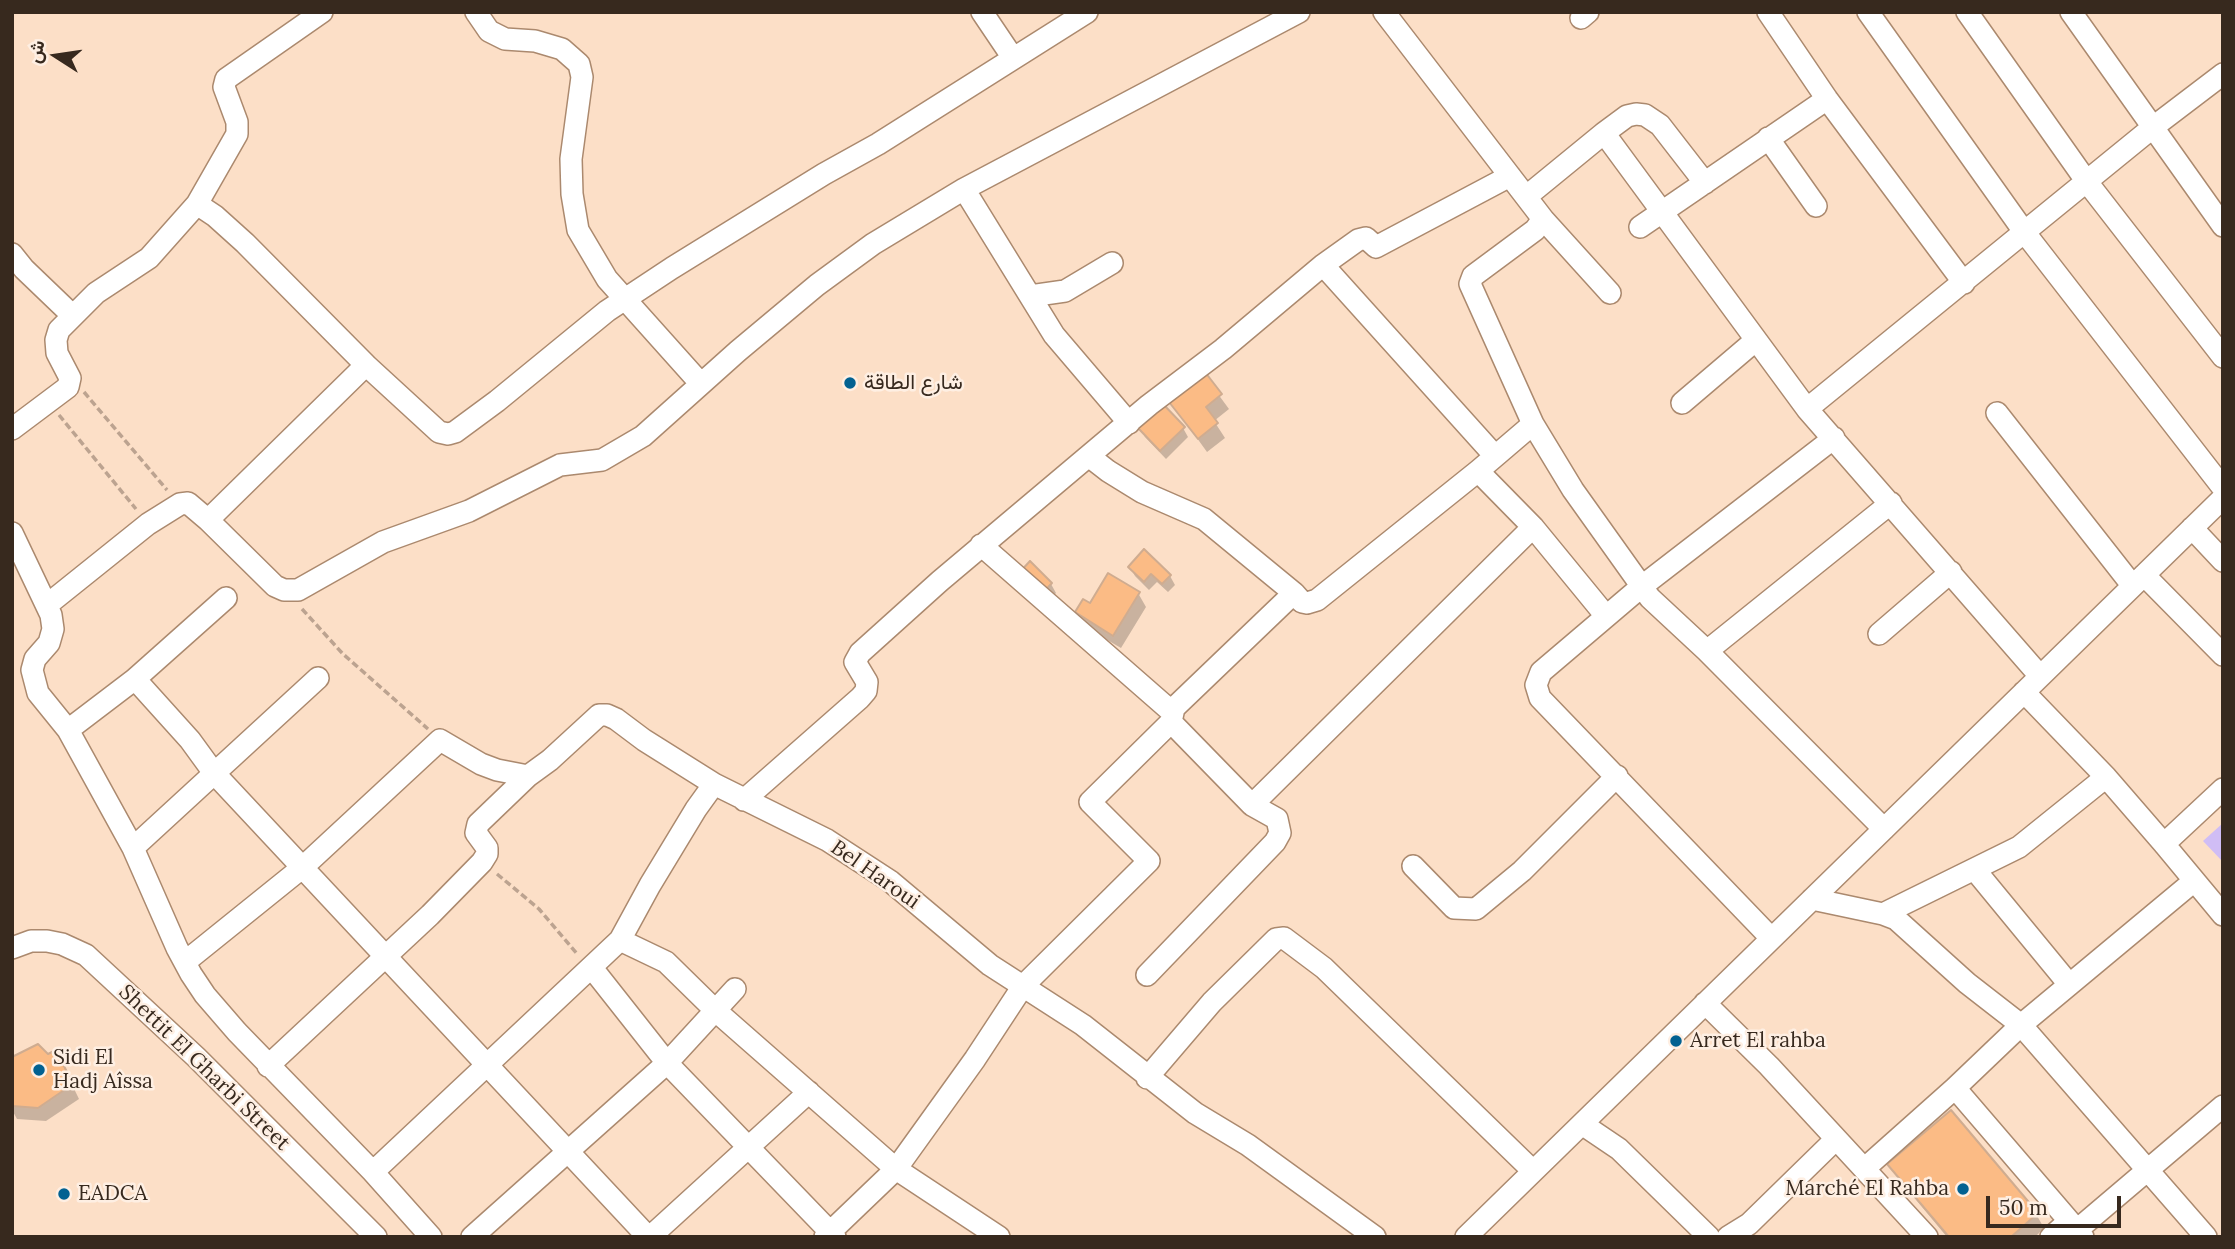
<!DOCTYPE html>
<meta charset="utf-8">
<style>
body{margin:0}
#map{position:relative;width:2235px;height:1249px;overflow:hidden;background:#fcdfc7;font-family:Lora,Vazirmatn,serif}
canvas{display:block}
.frame{position:absolute;inset:0;border:14px solid #37291e;pointer-events:none}
.north{position:absolute;left:21px;top:21px;width:70px;height:70px;-webkit-text-stroke:5px #feefe3;paint-order:stroke;rotate:282deg;font-size:19px;font-weight:700;line-height:28px;text-align:center;color:#37291e}
.north::after{content:'';display:block;margin:auto;width:24px;height:32px;background:#37291e;clip-path:polygon(50% 0,100% 100%,50% 72%,0 100%)}
.scale{position:absolute;left:1986px;top:1196px;width:135px;height:32px;box-sizing:border-box;border:4px solid #37291e;border-top:0;padding-left:9px;font-size:21px;line-height:24px;white-space:nowrap;color:#37291e;-webkit-text-stroke:5px #feefe3;paint-order:stroke}
</style>
<div id="map">
<canvas width="2235" height="1249"></canvas>
<div class="frame"></div>
<div class="north">ش</div>
<div class="scale">50 m</div>
</div>
<script>
const c = document.querySelector('canvas').getContext('2d');
c.lineJoin = 'round';
function paint(path, color) { c.fillStyle = color; c.fill(path, 'evenodd'); }
const poly = rows => new Path2D(rows.map(r => 'M' + r).join(''));
function trace(path, color, width, dash) { c.strokeStyle = color; c.lineWidth = width; c.lineCap = dash ? 'butt' : 'round'; c.setLineDash(dash || []); c.stroke(path); }
function write(font, color, halo, rows, align = 'center') {
  c.font = font + ' Lora,Vazirmatn,serif'; c.lineWidth = 5; c.setLineDash([]); c.textBaseline = 'middle'; c.strokeStyle = halo; c.fillStyle = color; for (const [text, x, y, turn = 0] of rows) {
    c.save(); c.translate(x, y); c.rotate((+turn || 0) * Math.PI / 180); c.textAlign = isNaN(turn) ? turn : align; if (halo) c.strokeText(text, 0, 0); c.fillText(text, 0, 0); c.restore();
  }
}
paint(poly([
 [2223,823,2223,862,2203,841]
]), '#d0bdf5');
paint(poly([
 [1204,375,1229,409,1214,421,1225,438,1207,452,1171,402],
 [1140,428,1183,428,1188,437,1166,459,1145,437],
 [1144,552,1170,576,1175,585,1168,592,1157,582,1149,590,1135,576,1130,567],
 [1030,564,1051,584,1056,593,1047,603],
 [1138,593,1146,607,1121,648,1085,627,1077,612,1090,606],
 [12,1059,63,1066,79,1099,46,1121,17,1119,12,1110],
 [1890,1165,2036,1214,2044,1228,2035,1237,1947,1237,1898,1178]
]), '#0003');
const building = poly([
 [1205,372,1222,394,1206,407,1218,423,1198,439,1169,402,1205,372],
 [1163,404,1185,427,1160,451,1138,428,1163,404],
 [1144,549,1171,575,1162,584,1151,574,1144,582,1128,567,1144,549],
 [1030,561,1052,583,1041,595,1019,573,1030,561],
 [1108,573,1140,592,1113,636,1075,612,1083,599,1090,603,1108,573],
 [38,1044,48,1054,56,1050,73,1084,38,1108,12,1106,12,1057,38,1044],
 [1951,1110,2038,1213,2011,1237,1949,1237,1887,1164,1951,1110]
]);
paint(building, '#fbbb85');
trace(building, '#cfac90', 2);
const minor = poly([
 [476,12,489,31,505,39,535,41,562,49,579,64,582,77,571,159,572,194,578,230,607,279,701,384],
 [982,12,1013,58],
 [1384,12,1543,219,1535,230,1473,276,1470,284,1533,424,1573,490,1650,598,1707,651,1884,829],
 [1768,12,1827,99,1964,283],
 [1868,12,2025,233,2223,488],
 [1967,12,2087,182,2223,357],
 [2071,12,2223,226],
 [1581,18,1588,12],
 [1604,133,1807,409,2040,676],
 [1768,138,1816,206],
 [964,189,1054,335,1129,423],
 [1527,196,1604,133,1627,116,1636,114,1645,115,1660,125,1705,183],
 [197,204,215,216,245,243,366,365,439,432,448,434,455,432,497,401,607,311,672,268,824,174,878,144,1087,12],
 [1543,219,1610,293],
 [1640,227,1827,99],
 [12,254,24,269,73,316],
 [1323,265,1495,456],
 [1030,296,1065,291,1112,263],
 [1682,403,1756,340],
 [1807,409,2152,128,2223,74],
 [1997,413,2132,585],
 [12,429,68,387,70,378,57,353,56,340,59,330,96,293,149,258,197,204,237,134,237,122,224,87,226,79,322,12],
 [1090,457,1108,471,1142,492,1204,519,1294,593],
 [208,520,366,365],
 [1533,527,1606,616],
 [2192,528,2223,561],
 [12,533,51,615,53,629,49,643,35,659,32,670,38,693,68,730,133,848,177,948,191,974,205,995,237,1032,373,1172,431,1237],
 [981,545,1172,712],
 [2144,575,2223,655],
 [47,605,148,524,180,504,188,503,208,520,275,586,284,590,298,590,383,542,469,511,560,465,602,460,643,436,738,351,817,285,873,244,964,189,1299,12],
 [1879,634,1951,572],
 [1707,651,1891,503],
 [135,679,190,740,214,773,648,1237],
 [2024,692,2106,777,2164,844,2223,915],
 [1171,722,1174,708,1294,593,1302,602,1307,603,1317,600,1478,471,1533,424],
 [68,730,135,679,226,598],
 [714,784,827,840,890,881,990,965,1083,1025,1195,1113,1248,1145,1375,1237],
 [744,800,860,698,866,691,867,682,855,662,860,653,940,581,1149,405,1223,349,1323,265,1358,240,1366,238,1376,247,1510,176],
 [2164,844,2223,789],
 [133,848,318,678],
 [1413,866,1454,908,1476,909,1522,871,1617,776],
 [1975,870,2068,983],
 [1812,899,1883,914,1896,919,1967,983,2021,1025,2206,1237],
 [1883,914,2019,847,2106,777],
 [1771,938,1540,698,1536,685,1541,672,1641,587,1834,438],
 [12,948,31,941,47,941,62,944,86,955,196,1057,376,1237],
 [185,962,303,867,440,740,481,764,497,770,528,776,550,760,599,715,607,715,616,719,644,740,714,784,696,809,650,885,620,940],
 [592,968,667,1063,835,1237],
 [1147,975,1275,842,1280,833,1277,819,1252,805],
 [1705,1003,1769,1066,1927,1237],
 [268,1066,430,915,482,862,487,854,487,848,476,833,478,824,528,776],
 [1147,1078,1212,1002,1276,939,1284,938,1324,968,1533,1171],
 [1955,1088,2083,1237],
 [1582,1124,1619,1149,1709,1237],
 [1864,1169,1955,1088,2021,1025,2194,881],
 [373,1172,620,940,666,962,716,1011,896,1169,999,1237],
 [2077,1230,2223,1106],
 [472,1237,667,1063,735,989],
 [650,1237,809,1092],
 [825,1237,896,1169,975,1059,1023,986,1149,861,1090,802,1171,722,1252,805,1533,527,1478,471],
 [1466,1237,2223,498],
 [1728,1237,1749,1224,1836,1139],
 [2051,1237,2069,1221]
]);
trace(minor, '#ab896e', 24);
trace(poly([
 [84,392,167,490],
 [59,415,136,509],
 [302,609,343,654,428,729],
 [497,874,539,909,578,955]
]), '#bca390', 3.5, [7, 3.5]);
trace(minor, '#fff', 21);
for (const [x, y, r, color] of [
 [850,383,7,"#026191"],
 [1676,1041,7,"#026191"],
 [39,1070,7,"#026191"],
 [1963,1189,7,"#026191"],
 [64,1194,7,"#026191"]
]) { const dot = new Path2D(); dot.arc(x, y, r, 0, 2 * Math.PI); c.fillStyle = color; c.fill(dot); trace(dot, '#feefe3', 2.5); }
write('21px', '#37291e', '#feefe3', [
 ["شارع الطاقة",864,383],
 ["Arret El rahba",1690,1041],
 ["Sidi El",53,1058],
 ["Hadj Aîssa",53,1082],
 ["Marché El Rahba",1949,1189,"right"],
 ["EADCA",78,1194]
], 'left');
write('21px', '#37291e', '#feefe3', [
 ["Bel Haroui",875,875,35],
 ["Shettit El Gharbi Street",204,1068,44]
]);
</script>
